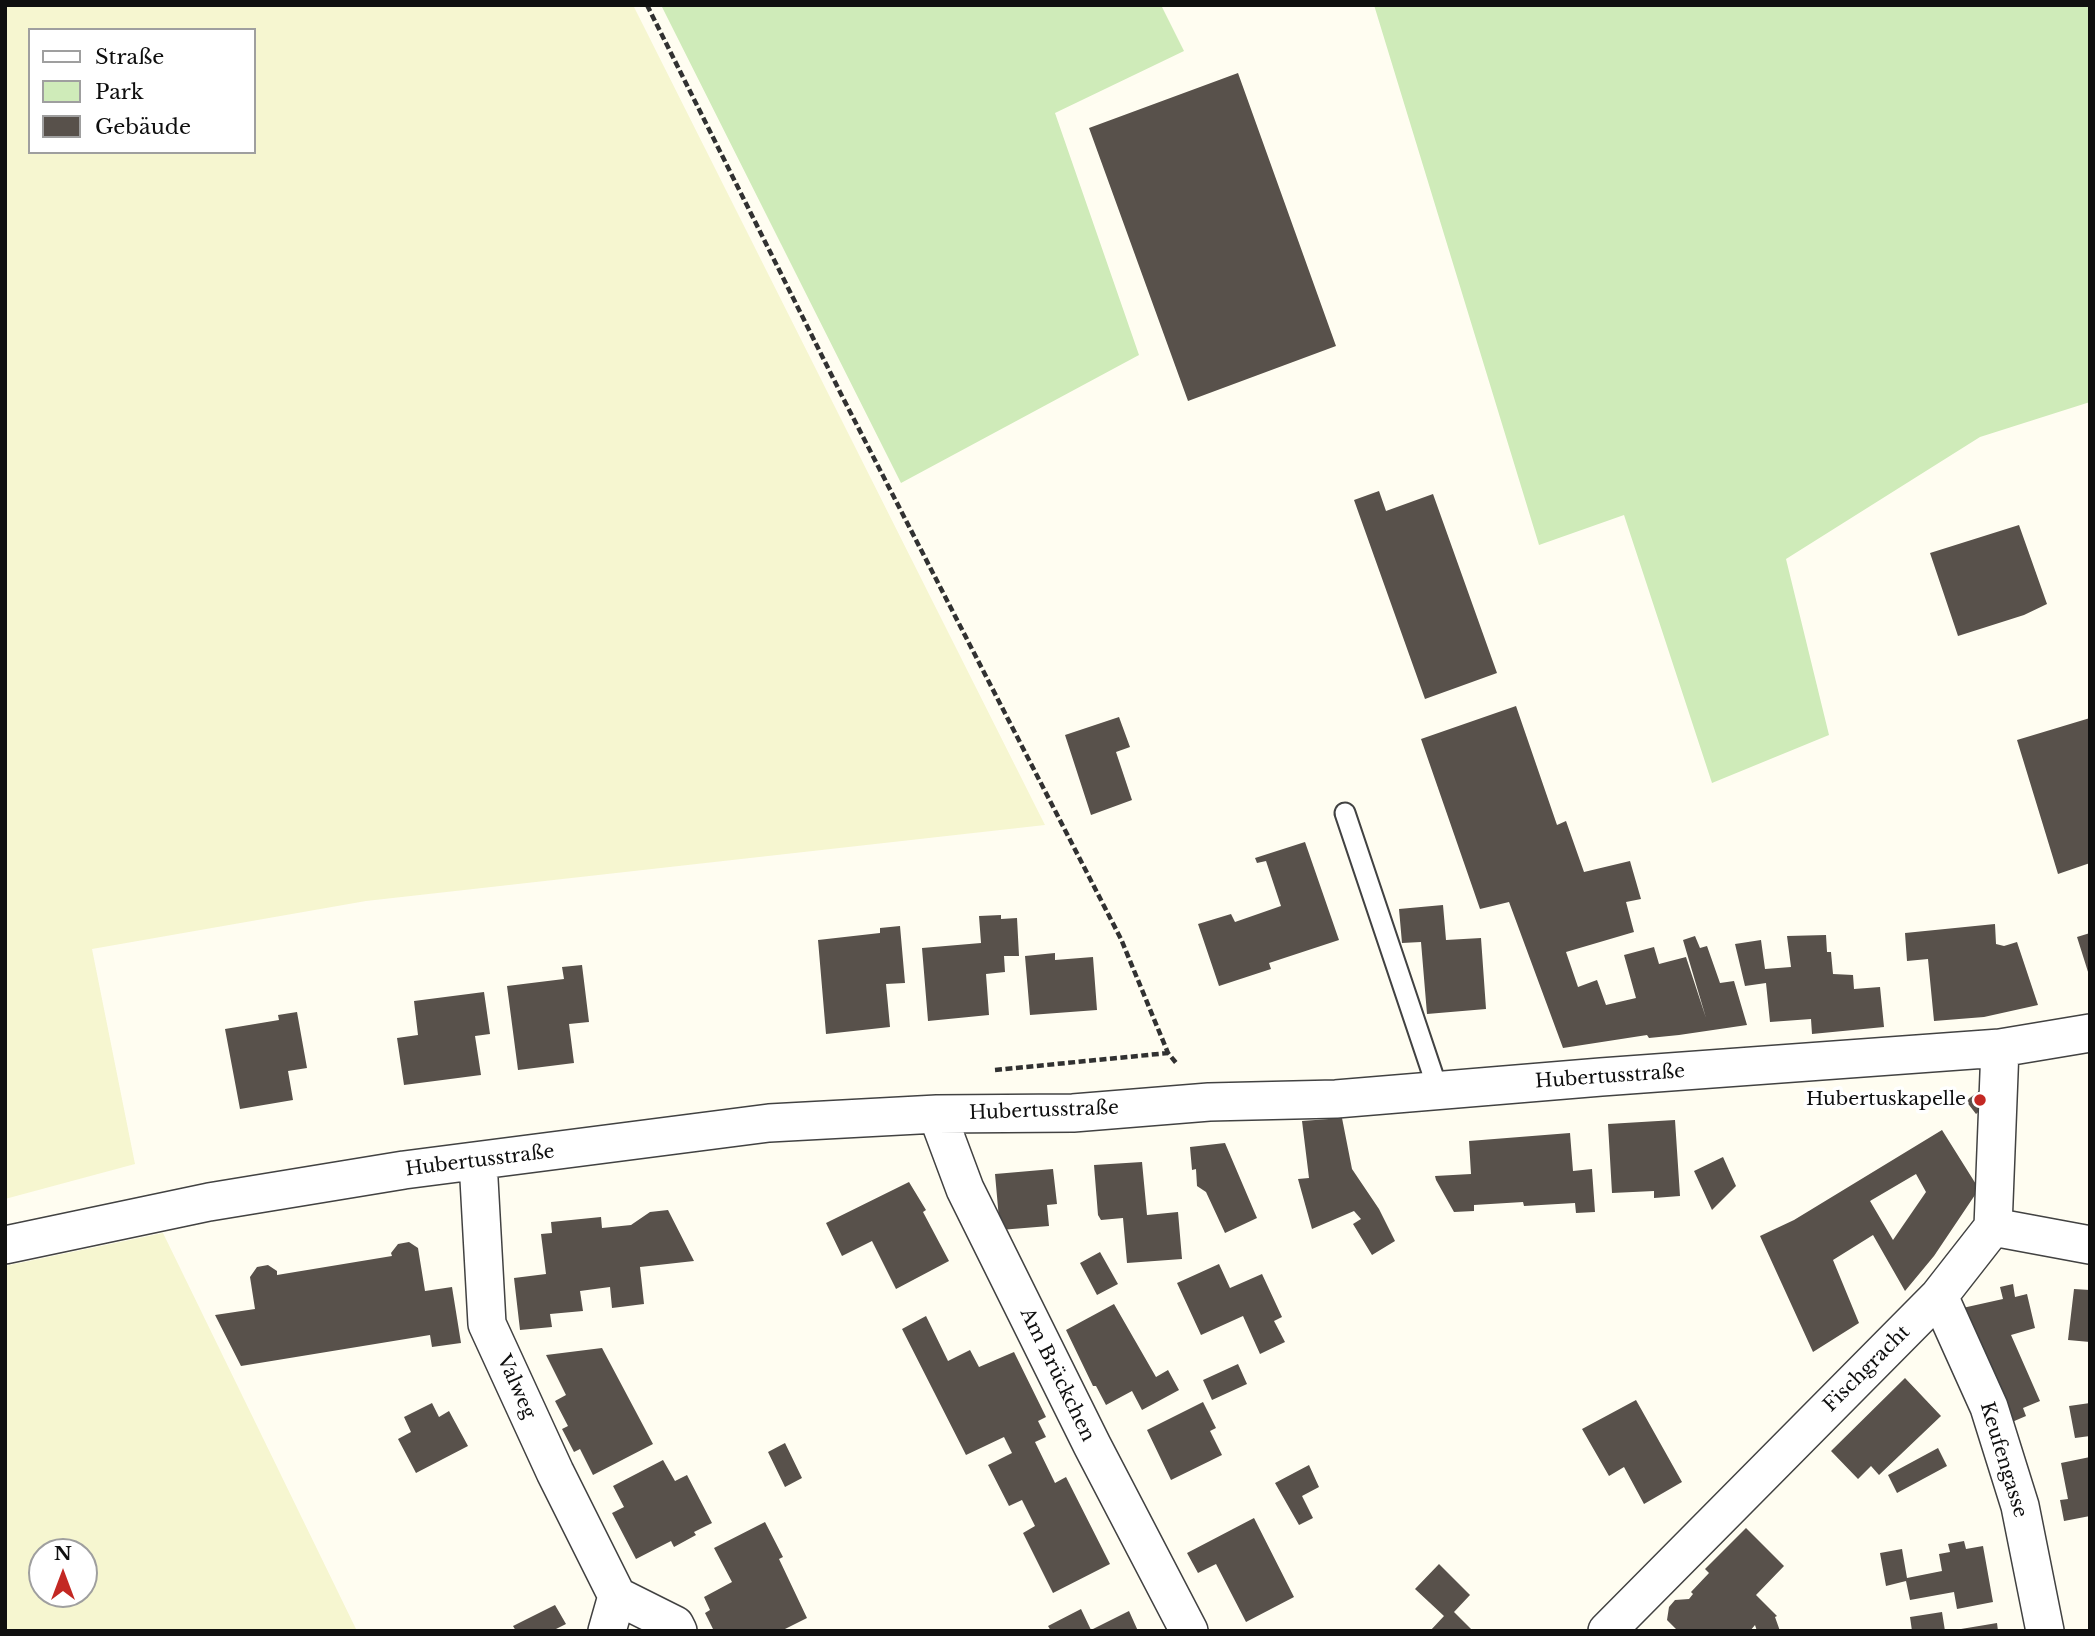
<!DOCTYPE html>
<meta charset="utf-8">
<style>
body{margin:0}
#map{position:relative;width:2095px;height:1636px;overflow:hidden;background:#fffdf1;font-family:"Libre Baskerville",serif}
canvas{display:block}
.frame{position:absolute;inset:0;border:7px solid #0f0f0f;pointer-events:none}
.legend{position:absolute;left:28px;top:28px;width:228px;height:126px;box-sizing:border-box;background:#fff;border:2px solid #9f9f9f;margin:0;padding:9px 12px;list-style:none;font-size:21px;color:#0f0f0f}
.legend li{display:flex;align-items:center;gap:14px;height:35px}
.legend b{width:35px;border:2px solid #9f9f9f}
.north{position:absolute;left:28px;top:1538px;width:70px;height:70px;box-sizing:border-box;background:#fff;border:2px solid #9f9f9f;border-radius:50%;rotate:0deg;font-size:19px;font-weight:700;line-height:28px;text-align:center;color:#0f0f0f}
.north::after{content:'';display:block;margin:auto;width:24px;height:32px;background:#c32823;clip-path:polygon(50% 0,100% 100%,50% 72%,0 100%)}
</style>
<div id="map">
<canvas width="2095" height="1636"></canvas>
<div class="frame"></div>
<ul class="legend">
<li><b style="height:9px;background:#fff"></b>Straße</li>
<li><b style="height:19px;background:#cfebb9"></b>Park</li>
<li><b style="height:19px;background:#58514b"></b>Gebäude</li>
</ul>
<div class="north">N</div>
</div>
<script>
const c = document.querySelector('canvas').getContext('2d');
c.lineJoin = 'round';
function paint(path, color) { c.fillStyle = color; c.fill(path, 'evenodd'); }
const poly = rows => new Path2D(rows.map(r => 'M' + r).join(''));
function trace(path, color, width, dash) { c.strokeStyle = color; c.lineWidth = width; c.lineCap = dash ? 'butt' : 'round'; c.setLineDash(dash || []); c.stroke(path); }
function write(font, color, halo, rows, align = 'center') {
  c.font = font + ' "Libre Baskerville",serif'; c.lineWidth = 7; c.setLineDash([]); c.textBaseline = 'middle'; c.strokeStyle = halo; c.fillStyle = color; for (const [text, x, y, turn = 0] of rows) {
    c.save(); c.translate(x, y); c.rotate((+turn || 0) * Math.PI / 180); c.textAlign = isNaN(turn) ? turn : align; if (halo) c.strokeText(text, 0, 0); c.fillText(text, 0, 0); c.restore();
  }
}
paint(poly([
 [5,5,633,5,1045,825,366,901,92,949,135,1164,5,1199],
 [30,30,254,30,254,152,30,152],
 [163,1233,357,1631,5,1631,5,1266],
 [42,1552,84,1552,84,1594,42,1594]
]), '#f6f6d0');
paint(poly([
 [661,5,1161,5,1184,51,1055,113,1139,355,901,483],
 [1374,5,2090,5,2090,379,2088,380,2090,402,1980,437,1786,559,1829,735,1712,783,1624,515,1539,545]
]), '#cfebb9');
paint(poly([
 [1238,73,1336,346,1188,401,1089,128],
 [1379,491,1386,511,1433,494,1497,673,1425,699,1354,500],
 [2019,525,2047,604,2024,615,1958,636,1930,553],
 [1516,706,1557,825,1566,821,1584,872,1630,861,1641,899,1626,902,1634,932,1566,952,1578,987,1597,980,1606,1005,1636,998,1624,955,1654,947,1659,964,1686,957,1706,1018,1683,940,1695,936,1700,948,1707,946,1720,983,1734,981,1747,1025,1679,1035,1649,1038,1647,1035,1563,1048,1509,902,1480,909,1421,739],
 [1119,717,1130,747,1116,752,1132,800,1091,815,1065,735],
 [2090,718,2090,863,2058,874,2017,740],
 [1305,842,1339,940,1269,963,1271,969,1219,986,1198,924,1231,914,1235,922,1281,906,1266,861,1257,863,1255,858],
 [1443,905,1446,940,1481,938,1486,1009,1427,1014,1421,942,1402,943,1399,909],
 [1001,915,1001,919,1017,918,1019,956,1004,956,1005,972,986,974,989,1015,928,1021,922,948,981,943,979,916],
 [1995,924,1996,944,2004,946,2017,942,2038,1005,1984,1017,1934,1021,1928,959,1907,961,1905,933],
 [900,926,905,983,886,984,890,1027,826,1034,818,940,880,933,880,928],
 [2090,933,2090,975,2089,975,2077,937],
 [1826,935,1827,952,1831,952,1833,974,1853,975,1854,989,1880,987,1884,1027,1812,1034,1811,1019,1770,1022,1766,983,1745,986,1735,944,1761,940,1765,969,1791,967,1787,936],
 [1055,953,1055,960,1093,957,1097,1010,1030,1015,1025,956],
 [582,965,589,1022,569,1024,574,1063,518,1070,507,986,564,979,562,967],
 [484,992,490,1034,475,1036,481,1075,404,1085,397,1038,418,1035,414,1001],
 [297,1012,307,1068,288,1071,293,1100,240,1109,225,1029,279,1020,278,1015],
 [1984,1087,1993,1099,1976,1114,1966,1101],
 [1342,1118,1352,1169,1379,1209,1395,1241,1372,1255,1353,1224,1361,1219,1354,1211,1312,1229,1298,1179,1309,1178,1302,1121],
 [1675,1120,1680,1196,1654,1198,1654,1191,1612,1193,1608,1124],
 [1942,1130,1979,1189,1934,1256,1905,1291,1873,1235,1833,1260,1859,1323,1813,1352,1760,1236,1794,1220],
 [1916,1174,1926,1192,1893,1240,1870,1201],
 [1570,1133,1573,1171,1592,1169,1595,1212,1576,1213,1575,1203,1524,1206,1523,1202,1474,1205,1474,1211,1454,1212,1436,1180,1435,1176,1471,1174,1469,1141],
 [1225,1143,1257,1218,1225,1233,1206,1192,1197,1186,1196,1169,1192,1170,1190,1147],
 [1723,1157,1736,1186,1712,1210,1694,1171],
 [1142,1162,1147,1215,1178,1212,1182,1259,1127,1263,1123,1218,1101,1220,1098,1215,1094,1165],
 [1053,1169,1057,1204,1047,1205,1049,1226,1000,1230,995,1174],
 [909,1182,926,1210,923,1212,949,1261,896,1289,872,1241,842,1256,826,1223],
 [668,1210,694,1261,640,1267,644,1304,612,1308,610,1287,580,1291,583,1311,550,1314,552,1327,520,1330,514,1278,546,1274,541,1234,552,1233,551,1222,601,1217,602,1228,631,1225,650,1212],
 [409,1242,418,1248,425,1291,452,1287,461,1343,432,1347,430,1335,241,1366,215,1315,255,1309,250,1277,257,1267,268,1265,277,1271,277,1275,392,1256,391,1253,398,1244],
 [1100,1252,1118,1284,1097,1295,1080,1263],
 [1219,1264,1230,1288,1262,1274,1282,1317,1274,1321,1285,1342,1260,1354,1243,1316,1201,1335,1177,1283],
 [2013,1284,2015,1297,2027,1294,2035,1328,2011,1335,2040,1401,2023,1408,2026,1416,2012,1422,1958,1309,2003,1299,2000,1287],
 [2074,1289,2090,1290,2090,1342,2068,1340],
 [1114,1304,1156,1377,1168,1370,1179,1390,1142,1410,1132,1391,1106,1405,1096,1386,1093,1386,1066,1330],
 [926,1316,948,1361,970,1350,979,1367,1014,1352,1046,1417,1038,1421,1046,1437,1035,1442,1055,1483,1066,1477,1110,1564,1053,1593,1023,1533,1035,1526,1022,1500,1009,1506,988,1465,1012,1453,1004,1437,966,1455,902,1329],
 [602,1348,653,1444,593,1475,580,1449,574,1452,562,1429,568,1426,555,1401,566,1395,546,1355],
 [1238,1364,1247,1384,1212,1400,1203,1380],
 [1905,1378,1941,1416,1879,1475,1871,1466,1858,1479,1831,1451],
 [1636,1400,1682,1482,1644,1504,1624,1467,1609,1476,1582,1429],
 [1203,1402,1216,1428,1210,1431,1222,1455,1171,1480,1147,1430],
 [432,1403,439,1417,449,1411,468,1446,416,1473,398,1439,411,1432,404,1417],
 [2090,1403,2090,1436,2075,1438,2069,1406],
 [785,1443,802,1478,785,1487,768,1452],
 [1938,1448,1947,1466,1897,1493,1888,1475],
 [2090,1457,2090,1516,2064,1521,2060,1500,2068,1499,2061,1463],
 [663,1460,675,1481,687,1475,712,1523,694,1532,696,1535,674,1547,671,1541,636,1559,612,1513,624,1507,613,1486],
 [1309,1465,1319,1487,1302,1496,1313,1518,1299,1525,1275,1483],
 [1254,1518,1294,1597,1246,1622,1216,1564,1198,1573,1187,1553],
 [765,1522,783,1557,779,1559,807,1618,781,1631,714,1631,705,1613,710,1610,704,1597,732,1582,714,1548],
 [1746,1528,1784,1566,1756,1595,1777,1616,1775,1617,1780,1631,1757,1631,1755,1625,1750,1631,1678,1631,1667,1620,1669,1607,1675,1600,1689,1599,1693,1594,1691,1592,1709,1573,1705,1569],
 [1964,1541,1966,1549,1983,1546,1993,1602,1957,1609,1954,1592,1910,1600,1906,1581,1886,1586,1880,1553,1902,1549,1907,1578,1942,1571,1939,1554,1950,1552,1948,1544],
 [1439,1564,1470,1595,1454,1612,1473,1631,1430,1631,1444,1616,1415,1589],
 [555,1605,566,1624,552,1631,516,1631,513,1626],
 [1081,1609,1091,1630,1129,1611,1138,1631,1051,1631,1048,1626],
 [1942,1612,1945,1631,1912,1631,1910,1617],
 [1997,1623,1998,1631,1961,1631,1961,1629]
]), '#58514b');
const service = poly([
 [1345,813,1438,1090]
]);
const minor = poly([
 [937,1114,965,1189,1092,1445,1189,1631],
 [478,1161,487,1324,555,1472,617,1596,675,1625,678,1631],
 [1993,1227,2090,1245],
 [5,1245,209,1202,404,1170,769,1123,937,1114,1073,1113,1209,1102,1336,1099,1601,1077,2000,1048,2090,1033],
 [1939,1296,1989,1407,2020,1506,2045,1631],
 [607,1631,617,1596],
 [1607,1631,1939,1296,1993,1227,2000,1048]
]);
trace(service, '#424242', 23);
trace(minor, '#424242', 40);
trace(poly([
 [647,5,842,396,1121,939,1168,1053,1177,1064],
 [995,1070,1168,1053]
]), '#313131', 4.5, [7, 3.5]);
trace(service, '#fff', 19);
trace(minor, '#fff', 37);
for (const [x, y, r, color] of [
 [1980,1100,7,"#c32823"]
]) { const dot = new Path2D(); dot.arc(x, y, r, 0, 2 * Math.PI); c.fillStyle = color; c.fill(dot); trace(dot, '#fff', 2.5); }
write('19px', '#0f0f0f', '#fff', [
 ["Hubertusstraße",1610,1077,-4],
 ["Hubertusstraße",1044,1111,-2],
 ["Hubertusstraße",480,1161,-7],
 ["Fischgracht",1867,1369,-45],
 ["Am Brückchen",1057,1375,64],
 ["Valweg",516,1387,66],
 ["Keufengasse",2003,1460,73]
]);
write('19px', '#0f0f0f', '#fff', [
 ["Hubertuskapelle",1966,1100]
], 'right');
</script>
